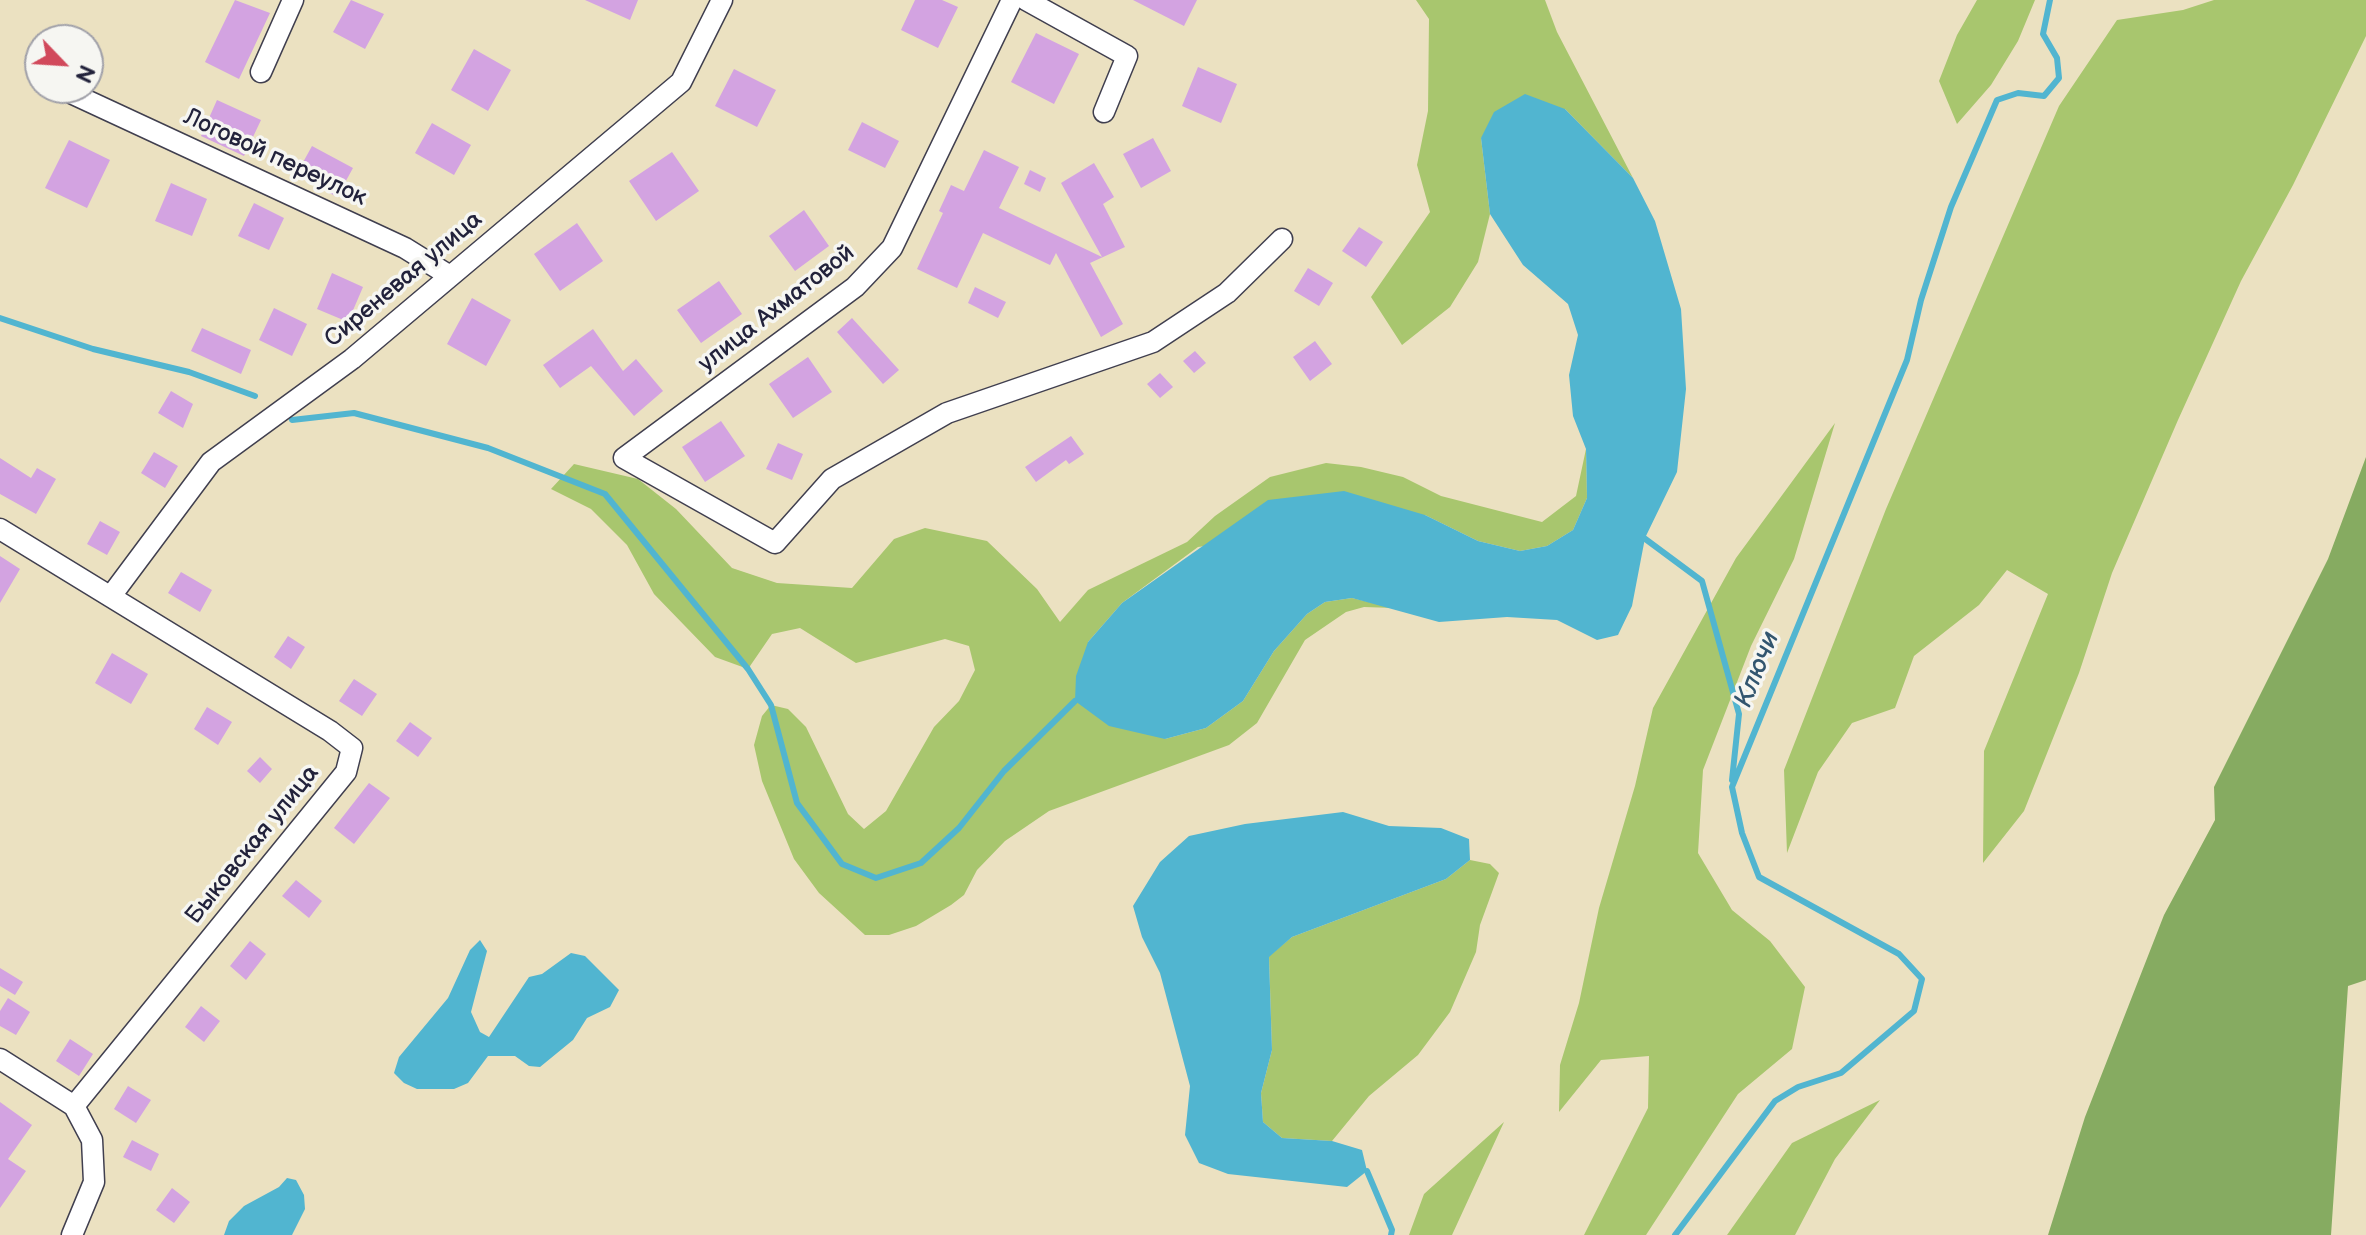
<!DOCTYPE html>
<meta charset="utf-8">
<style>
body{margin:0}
#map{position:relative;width:2366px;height:1235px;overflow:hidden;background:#ebe1c1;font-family:"Balsamiq Sans",sans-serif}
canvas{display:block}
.north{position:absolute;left:24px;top:24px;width:80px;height:80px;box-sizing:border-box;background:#f6f6f2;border:2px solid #a1a1a9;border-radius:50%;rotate:115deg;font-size:22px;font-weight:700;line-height:32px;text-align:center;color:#22223b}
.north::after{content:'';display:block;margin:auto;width:28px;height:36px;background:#d1495b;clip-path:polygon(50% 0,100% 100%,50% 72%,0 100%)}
</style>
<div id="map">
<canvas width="2366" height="1235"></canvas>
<div class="north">N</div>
</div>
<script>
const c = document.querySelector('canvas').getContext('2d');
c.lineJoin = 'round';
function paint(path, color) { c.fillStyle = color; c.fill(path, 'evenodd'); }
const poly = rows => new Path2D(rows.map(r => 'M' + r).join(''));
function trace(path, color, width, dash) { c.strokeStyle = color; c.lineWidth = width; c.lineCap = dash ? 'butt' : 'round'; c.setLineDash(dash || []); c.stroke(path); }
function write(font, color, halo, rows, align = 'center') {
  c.font = font + ' "Balsamiq Sans",sans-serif'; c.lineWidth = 7; c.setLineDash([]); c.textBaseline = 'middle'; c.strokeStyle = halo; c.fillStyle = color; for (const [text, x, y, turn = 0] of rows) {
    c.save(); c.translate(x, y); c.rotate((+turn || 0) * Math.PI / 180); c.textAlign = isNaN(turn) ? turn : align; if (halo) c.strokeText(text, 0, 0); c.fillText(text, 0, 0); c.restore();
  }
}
paint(poly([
 [1416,0,1545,0,1557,32,1633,178,1565,109,1481,138,1490,214,1478,262,1450,307,1402,345,1371,297,1430,212,1417,165,1428,111,1429,19],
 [1977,0,2035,0,2018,41,1991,85,1957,124,1939,81,1957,35],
 [2214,0,2366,0,2366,36,2293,185,2241,281,2178,420,2112,573,2079,673,2024,811,1983,863,1984,751,2048,594,2007,570,1979,605,1914,656,1895,708,1852,723,1818,772,1787,853,1784,770,1886,509,2059,106,2117,20,2183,10],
 [1835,423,1794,559,1751,646,1703,770,1698,853,1732,910,1770,941,1805,987,1792,1049,1738,1094,1646,1235,1584,1235,1648,1108,1649,1056,1601,1060,1559,1112,1560,1065,1579,1003,1599,908,1635,786,1653,708,1736,558],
 [1586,449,1587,498,1573,530,1547,546,1520,551,1478,541,1425,515,1198,547,1122,603,1088,642,1165,739,1206,728,1243,701,1274,651,1307,614,1325,602,1352,598,1394,608,1364,607,1346,612,1305,640,1257,723,1229,745,1049,811,1005,841,977,870,964,895,951,905,916,926,889,935,865,935,819,893,794,859,762,781,754,745,762,716,771,705,788,709,806,727,848,814,864,829,886,811,934,727,959,701,975,670,969,646,945,639,856,663,800,628,772,634,748,669,715,657,654,594,627,545,591,509,551,489,574,464,638,479,676,509,732,568,777,583,852,588,894,539,925,528,987,541,1037,589,1060,622,1088,590,1187,542,1215,516,1270,477,1326,463,1361,467,1403,477,1441,496,1542,522,1576,496],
 [1470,860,1490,864,1499,873,1480,925,1476,952,1450,1012,1418,1055,1369,1096,1332,1141,1282,1138,1263,1122,1261,1093,1272,1050,1269,956,1292,937,1446,879],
 [1880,1100,1835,1159,1795,1235,1727,1235,1792,1143],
 [1504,1122,1452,1235,1409,1235,1424,1194]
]), '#a8c66e');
paint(poly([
 [2366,457,2366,980,2348,986,2331,1235,2048,1235,2085,1117,2164,915,2215,820,2214,787,2328,559]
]), '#86ab61');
paint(poly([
 [1525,94,1565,109,1633,178,1655,221,1681,309,1686,389,1677,472,1645,538,1632,606,1618,635,1597,640,1557,620,1507,617,1439,622,1352,598,1325,602,1307,614,1274,651,1243,701,1206,728,1165,739,1109,726,1075,701,1076,676,1088,642,1122,603,1268,500,1344,491,1425,515,1478,541,1520,551,1547,546,1573,530,1587,498,1586,449,1573,416,1569,375,1578,335,1568,304,1523,265,1490,214,1481,138,1494,112],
 [1343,812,1389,826,1441,828,1469,839,1470,860,1446,879,1292,937,1269,957,1272,1050,1261,1093,1263,1122,1282,1138,1332,1141,1362,1150,1367,1171,1347,1187,1228,1174,1199,1163,1185,1135,1190,1086,1160,973,1142,937,1133,906,1160,862,1189,836,1245,824],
 [480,940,487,951,471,1012,480,1032,489,1037,529,977,542,974,571,953,585,956,619,990,610,1007,587,1018,573,1040,540,1067,529,1066,515,1056,488,1056,468,1083,454,1089,417,1089,404,1083,394,1073,399,1057,448,998,470,950],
 [287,1178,296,1180,304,1195,305,1209,292,1235,224,1235,229,1221,244,1206,279,1187]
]), '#51b5d0');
trace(poly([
 [0,318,93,349,189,372,255,396],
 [292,420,354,413,488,448,605,494,748,669,771,705,797,803,842,864,876,878,921,863,959,828,1004,771,1075,701],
 [1644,538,1702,581,1739,714,1732,780],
 [1367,1171,1392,1230,1391,1235],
 [1675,1235,1775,1101,1798,1087,1841,1073,1914,1011,1922,979,1899,954,1759,877,1742,833,1732,787,1907,360,1921,300,1951,207,1997,100,2018,93,2044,96,2059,78,2057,58,2043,34,2050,0]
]), '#51b5d0', 6);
paint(poly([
 [235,0,270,13,239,79,205,62],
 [351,0,384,14,365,49,333,32],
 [585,0,638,0,630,20],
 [915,0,942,0,958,7,938,48,901,30],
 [1133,0,1197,0,1184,26],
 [1036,33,1079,54,1054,104,1011,82],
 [474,49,511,70,488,111,451,90],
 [1198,67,1237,84,1221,123,1182,106],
 [734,69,776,90,757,127,715,106],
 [217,100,261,120,244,156,201,136],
 [862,122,899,141,885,168,848,150],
 [432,123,471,145,454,175,415,153],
 [1153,138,1171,171,1141,188,1123,154],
 [69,140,110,160,87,208,45,188],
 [312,146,353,168,337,197,296,175],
 [984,150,1019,167,999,208,1102,257,1061,183,1094,163,1114,197,1103,204,1125,247,1090,263,1123,324,1101,337,1056,253,1050,265,983,233,957,288,917,269,943,213,939,211,951,185,964,191],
 [672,152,699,191,656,221,629,181],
 [1030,170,1046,178,1040,192,1024,184],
 [171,183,207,199,192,236,155,221],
 [254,203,284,218,269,250,238,236],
 [804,210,829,246,795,271,769,236],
 [577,223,603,261,560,291,534,254],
 [1359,227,1383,242,1366,267,1342,251],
 [1308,268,1333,283,1319,306,1294,291],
 [332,273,363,287,348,322,317,309],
 [719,281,742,314,701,343,677,310],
 [975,287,1006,302,998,318,968,303],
 [472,298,511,320,486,366,447,344],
 [274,308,307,324,292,356,259,340],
 [852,318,899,370,883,384,837,332],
 [202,328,251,350,241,374,191,351],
 [593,329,623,371,636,359,663,391,634,416,591,366,560,388,543,365],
 [1315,341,1332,364,1310,381,1293,357],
 [1195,351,1206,363,1194,373,1183,361],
 [808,357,832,392,793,418,769,384],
 [1160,373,1173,387,1160,398,1147,384],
 [171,391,193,404,183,428,158,413],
 [721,421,745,456,705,482,682,447],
 [1071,436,1084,454,1069,464,1066,460,1036,482,1025,467],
 [778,443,803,454,792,480,766,469],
 [154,452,178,466,165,488,141,473],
 [0,458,31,478,37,468,56,479,36,514,0,494],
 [100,521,120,532,107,555,87,544],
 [0,556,20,569,0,603],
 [181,572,212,590,200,612,168,593],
 [288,636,305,647,291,669,274,657],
 [112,653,148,674,131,704,95,683],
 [354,679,377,694,362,716,339,701],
 [207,707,232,722,218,745,194,729],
 [410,722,432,738,418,757,396,741],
 [260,757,272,769,260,783,247,771],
 [369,783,390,798,354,844,334,828],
 [296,880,322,901,309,918,282,896],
 [250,941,266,954,246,980,230,966],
 [0,968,23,982,15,995,0,986],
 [8,998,30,1012,16,1035,0,1026,0,1011],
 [201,1006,220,1021,204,1042,185,1027],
 [70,1039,93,1054,79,1076,56,1061],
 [128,1086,151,1100,136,1123,114,1109],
 [0,1102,32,1125,8,1159,26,1171,0,1208],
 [132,1140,159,1154,151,1171,123,1157],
 [172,1188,190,1202,174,1223,156,1210]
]), '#d3a3e1');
const minor = poly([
 [1012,0,892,248,855,287,624,458,775,543,832,479,947,413,1153,342,1227,293,1282,239],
 [1026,0,1127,56,1104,112],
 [261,72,293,0],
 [73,94,405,248,450,276],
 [0,529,330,731,352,748,346,772,74,1106],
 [111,596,211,462,352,359,681,82,722,0],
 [0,1059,74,1106,92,1140,94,1182,72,1235]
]);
trace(minor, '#403f4f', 23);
trace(minor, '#fff', 20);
write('24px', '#22223b', '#f6f6f2', [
 ["Логовой переулок",275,158,25],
 ["Сиреневая улица",404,280,-40],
 ["улица Ахматовой",777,309,-38],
 ["Быковская улица",253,845,-51]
]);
write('italic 26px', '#32556f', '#f6f6f2', [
 ["Ключи",1758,670,-68]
]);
</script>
